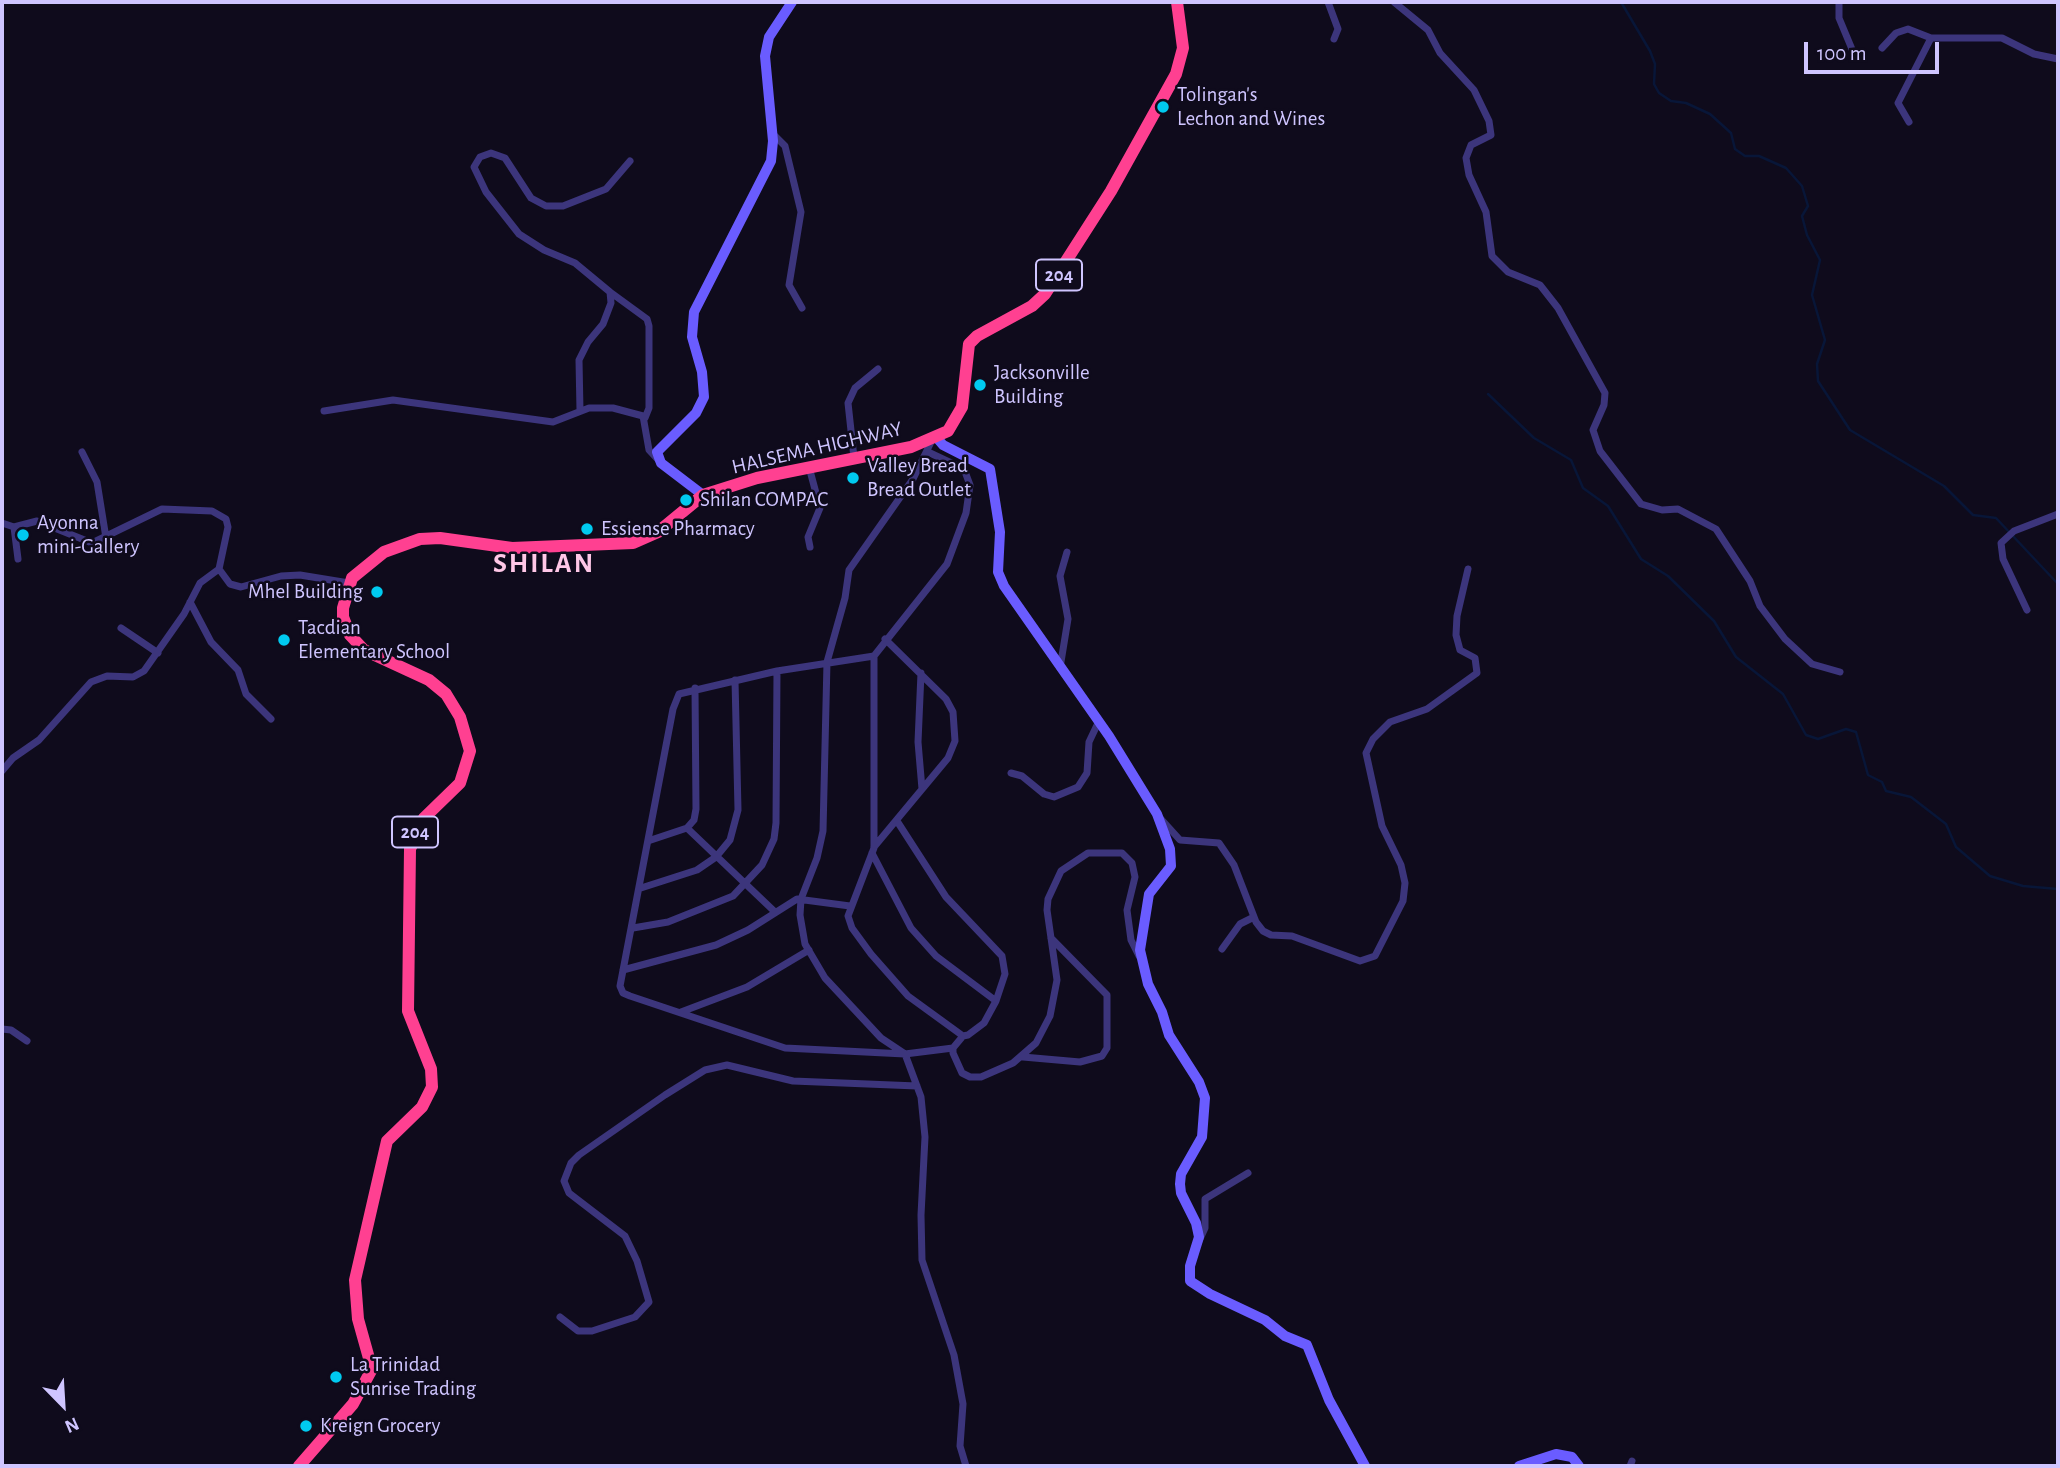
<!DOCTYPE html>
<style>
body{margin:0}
#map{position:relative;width:2060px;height:1468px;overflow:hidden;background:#0f0b1c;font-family:"Alegreya Sans",sans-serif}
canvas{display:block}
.frame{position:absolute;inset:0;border:4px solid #cfc5ff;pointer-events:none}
.north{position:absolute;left:28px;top:1370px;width:70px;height:70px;-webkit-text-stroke:5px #0f0b1c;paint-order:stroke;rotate:156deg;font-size:19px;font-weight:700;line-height:28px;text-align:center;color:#cfc5ff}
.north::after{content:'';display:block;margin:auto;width:24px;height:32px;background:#cfc5ff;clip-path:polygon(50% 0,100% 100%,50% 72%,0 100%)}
.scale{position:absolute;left:1804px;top:42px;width:135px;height:32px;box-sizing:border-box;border:4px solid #cfc5ff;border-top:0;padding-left:9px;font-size:21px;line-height:24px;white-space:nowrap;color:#cfc5ff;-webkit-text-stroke:5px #0f0b1c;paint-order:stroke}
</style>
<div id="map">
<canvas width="2060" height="1468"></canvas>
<div class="frame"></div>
<div class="north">N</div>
<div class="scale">100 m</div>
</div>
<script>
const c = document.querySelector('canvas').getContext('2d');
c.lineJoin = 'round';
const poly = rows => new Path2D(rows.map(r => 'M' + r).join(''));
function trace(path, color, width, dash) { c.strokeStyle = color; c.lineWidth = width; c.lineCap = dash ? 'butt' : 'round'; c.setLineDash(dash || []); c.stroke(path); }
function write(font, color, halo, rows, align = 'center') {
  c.font = font + ' "Alegreya Sans",sans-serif'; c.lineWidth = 5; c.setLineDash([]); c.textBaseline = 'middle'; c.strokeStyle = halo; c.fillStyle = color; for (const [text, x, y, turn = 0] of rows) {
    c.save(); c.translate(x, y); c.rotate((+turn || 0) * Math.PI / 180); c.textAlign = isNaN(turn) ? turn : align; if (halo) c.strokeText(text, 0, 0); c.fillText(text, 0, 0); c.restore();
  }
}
trace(poly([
 [1621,2,1650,51,1655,64,1654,84,1659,93,1671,101,1686,103,1710,114,1731,133,1735,149,1745,156,1759,156,1786,168,1802,186,1808,206,1802,216,1807,235,1820,260,1812,295,1825,340,1817,364,1818,381,1850,430,1944,486,1973,515,1996,518,2058,584],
 [1488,394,1534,438,1571,460,1583,488,1608,506,1641,559,1668,576,1714,621,1736,657,1783,694,1806,735,1818,739,1846,729,1856,732,1868,775,1882,782,1886,791,1911,797,1946,824,1956,847,1990,876,2023,886,2058,889]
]), '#081638', 2.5);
trace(poly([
 [1328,2,1338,29,1334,39],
 [1394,2,1428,30,1440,53,1474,90,1489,121,1491,135,1471,145,1466,158,1469,175,1486,212,1492,256,1508,272,1540,285,1558,308,1605,393,1604,405,1593,430,1600,451,1641,504,1662,510,1678,509,1716,529,1750,581,1760,606,1785,639,1812,664,1840,672],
 [1839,2,1839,18,1854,54],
 [1882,48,1896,33,1908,29,1931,38,2002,38,2034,54,2058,59],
 [1909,122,1898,103,1931,38],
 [772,133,785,146,801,212,789,285,802,308],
 [610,292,647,319,649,326,649,408,645,418],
 [324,411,393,400,553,422,589,408,613,408,643,416,649,450,661,463],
 [580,411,579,360,588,342,603,324,611,303,610,292,575,263,544,250,519,234,486,192,474,167,480,157,491,153,505,158,531,198,546,206,563,206,606,189,630,161],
 [932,440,913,479,849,570,845,598,827,662,823,831,817,858,801,899,800,915,805,944,825,978,881,1038,905,1054,921,1097,925,1137,921,1215,922,1260,954,1355,963,1404,960,1446,966,1466],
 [82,452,97,482,106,538],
 [854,458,848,403,855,388,878,369],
 [809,467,820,508,808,537,810,547],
 [2,523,14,527,37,521,92,543,162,509,212,511,226,519,228,527,219,569,230,584,241,587,281,576,300,575,349,583],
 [14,527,18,559],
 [190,602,211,642,238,670,246,694,271,719],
 [2027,610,2003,559,2001,543,2014,531,2058,514],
 [121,628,158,653],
 [874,656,777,671,679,694,673,709,620,986,623,993,630,996,785,1048,905,1054,953,1048],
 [1060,668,1068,619,1060,576,1067,552],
 [921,673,918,742,922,789],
 [2,771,13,758,39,740,91,682,107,676,133,677,144,671,184,614,200,583,219,569],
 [1011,773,1022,776,1044,794,1054,797,1078,787,1087,773,1089,742,1098,723],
 [1161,819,1180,840,1219,843,1234,865,1256,922,1263,931,1271,935,1292,936,1360,961,1375,956,1403,901,1405,883,1401,865,1382,826,1366,753,1373,739,1390,722,1427,709,1477,673,1475,658,1460,650,1456,635,1457,616,1468,569],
 [897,821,946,897,1002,956,1005,974,996,1001,984,1023,968,1035,963,1036,908,996,871,954,852,928,848,916,874,848,874,656,947,564,966,513,970,485,964,469,928,452],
 [687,828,775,912],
 [648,841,687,828,694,820,696,809,695,688],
 [874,847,948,758,955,741,953,712,946,699,885,639],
 [872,853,911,928,936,956,996,1001],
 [641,888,697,870,716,857,730,840,738,810,735,680],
 [633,928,668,922,733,896,762,865,774,839,776,823,777,671],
 [1222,949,1240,924,1254,917],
 [623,970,716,945,748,930,797,899,850,906],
 [681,1012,747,987,809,950],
 [2,1029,11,1030,27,1041],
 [963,1036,953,1048,953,1053,962,1073,970,1077,981,1077,1013,1063,1036,1043,1050,1016,1057,980,1047,910,1048,899,1061,871,1088,853,1122,853,1132,863,1135,877,1127,910,1131,940,1139,956],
 [1023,1057,1080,1062,1102,1056,1107,1048,1107,995,1051,938],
 [1199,1241,1205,1228,1205,1199,1248,1173],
 [560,1317,578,1331,592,1331,635,1317,649,1302,637,1261,625,1236,569,1193,564,1181,571,1163,579,1155,665,1095,705,1070,727,1065,793,1081,917,1086],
 [1630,1466,1632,1461]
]), '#3c357c', 7);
trace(poly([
 [937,438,943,445,990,469,1000,532,998,572,1004,586,1109,736,1157,814,1170,849,1171,866,1149,894,1140,950,1148,984,1162,1012,1169,1035,1199,1082,1205,1098,1202,1137,1181,1174,1180,1184,1181,1193,1196,1223,1199,1237,1190,1266,1190,1281,1210,1294,1265,1320,1285,1336,1307,1345,1329,1400,1365,1466],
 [703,495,661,463,657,452,696,413,704,397,702,372,692,337,694,312,771,161,773,141,765,56,769,37,792,2],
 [1519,1466,1556,1454,1572,1457,1579,1466]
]), '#6a5cff', 10);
trace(poly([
 [299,1466,353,1404,372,1369,358,1319,355,1280,387,1141,422,1107,432,1087,431,1069,408,1011,410,849,424,818,460,783,470,751,460,717,446,694,429,680,364,650,350,635,343,617,343,608,352,578,384,552,420,539,440,538,512,548,633,543,658,532,703,495,757,478,911,447,948,431,962,407,969,344,977,336,1032,306,1045,294,1111,191,1176,74,1183,48,1177,2]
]), '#ff4091', 12);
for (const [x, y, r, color] of [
 [1163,107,7,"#00caf0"],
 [980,385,7,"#00caf0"],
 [853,478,7,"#00caf0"],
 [686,500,7,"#00caf0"],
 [587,529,7,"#00caf0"],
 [23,535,7,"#00caf0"],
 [377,592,7,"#00caf0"],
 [284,640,7,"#00caf0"],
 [336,1377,7,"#00caf0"],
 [306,1426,7,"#00caf0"]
]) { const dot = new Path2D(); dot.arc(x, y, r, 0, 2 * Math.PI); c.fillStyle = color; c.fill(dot); trace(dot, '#0f0b1c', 2.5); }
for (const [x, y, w] of [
 [1059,275,46],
 [415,832,46]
]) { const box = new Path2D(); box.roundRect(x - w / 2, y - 15.5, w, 31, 5); c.fillStyle = '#0f0b1c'; c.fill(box); trace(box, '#cfc5ff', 2); }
write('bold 19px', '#cfc5ff', null, [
 ["204",1059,275],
 ["204",415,832]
]);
write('21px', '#cfc5ff', '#0f0b1c', [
 ["Tolingan's",1177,95],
 ["Lechon and Wines",1177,119],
 ["Jacksonville",994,373],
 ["Building",994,397],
 ["Valley Bread",867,466],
 ["Bread Outlet",867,490],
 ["Shilan COMPAC",700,500],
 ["Ayonna",37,523],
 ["mini-Gallery",37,547],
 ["Essiense Pharmacy",601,529],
 ["Mhel Building",363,592,"right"],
 ["Tacdian",298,628],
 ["Elementary School",298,652],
 ["La Trinidad",350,1365],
 ["Sunrise Trading",350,1389],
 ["Kreign Grocery",320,1426]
], 'left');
write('21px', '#cfc5ff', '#0f0b1c', [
 ["HALSEMA HIGHWAY",817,448,-13]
]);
c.letterSpacing = '2px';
write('bold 28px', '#ffc7e7', '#0f0b1c', [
 ["SHILAN",544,564]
]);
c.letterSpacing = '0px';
</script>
